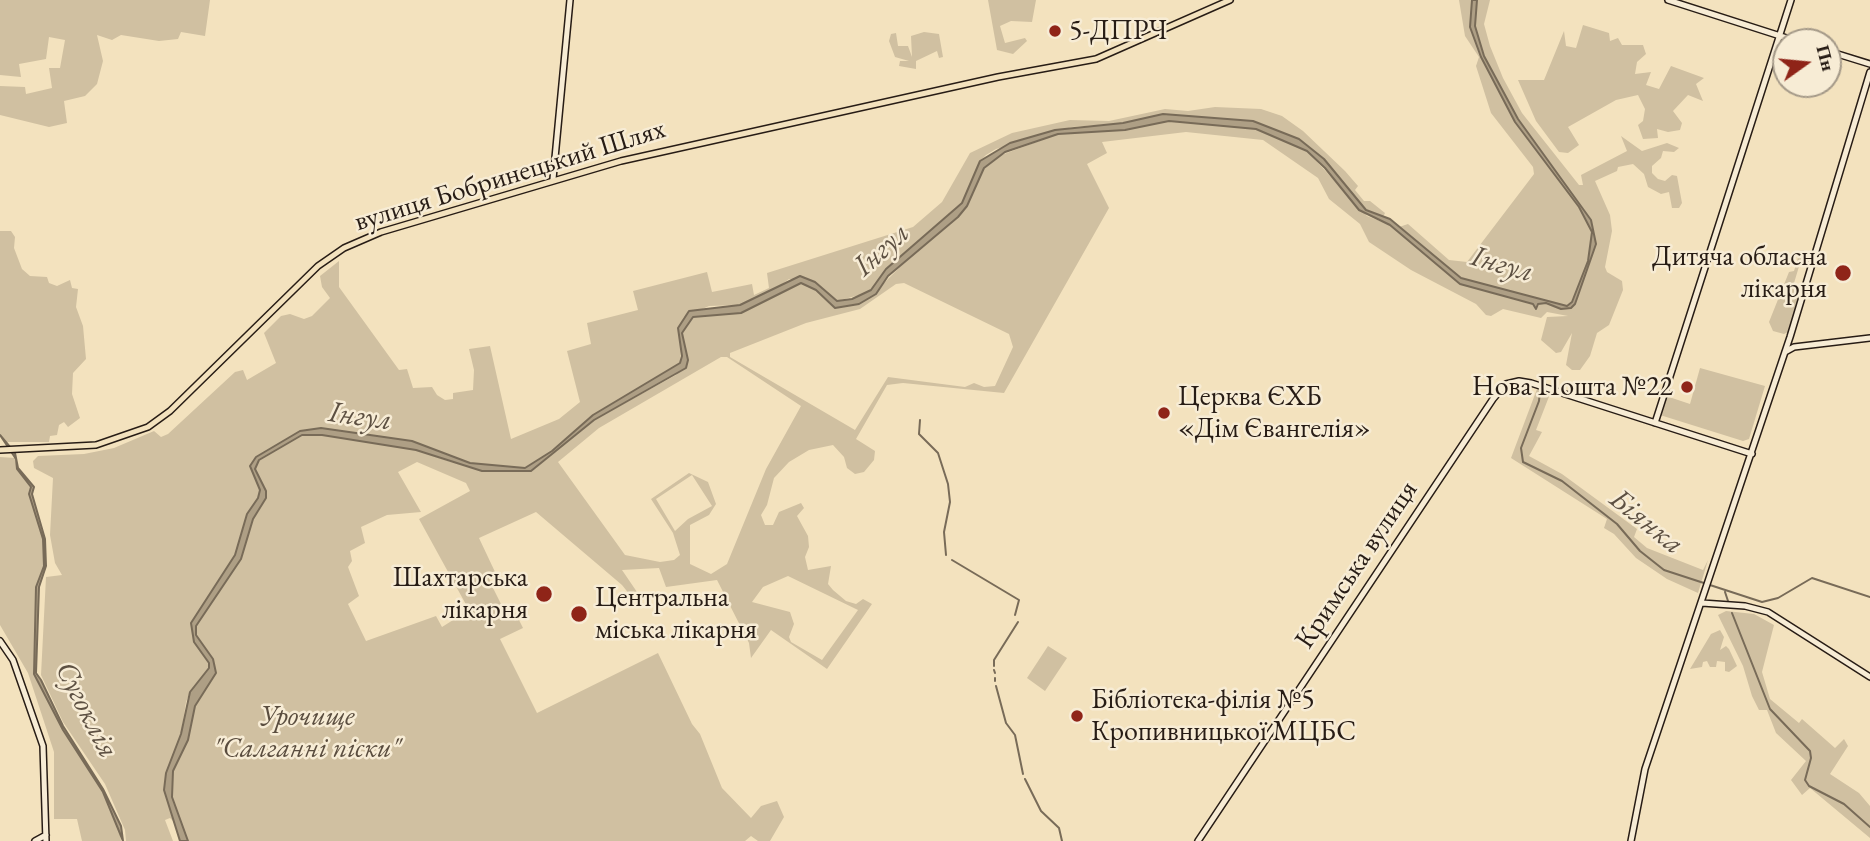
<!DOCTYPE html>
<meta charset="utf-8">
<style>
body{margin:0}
#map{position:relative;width:1870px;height:841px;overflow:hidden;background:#f3e2be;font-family:"EB Garamond",serif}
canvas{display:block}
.north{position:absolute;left:1772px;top:28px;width:70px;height:70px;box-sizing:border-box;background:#f7ecd5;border:2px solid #a49988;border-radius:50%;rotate:75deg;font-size:19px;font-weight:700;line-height:28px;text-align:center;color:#271c15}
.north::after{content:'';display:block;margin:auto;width:24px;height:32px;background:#8f2418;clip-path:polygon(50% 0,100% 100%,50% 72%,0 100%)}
</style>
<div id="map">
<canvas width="1870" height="841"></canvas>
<div class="north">Пн</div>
</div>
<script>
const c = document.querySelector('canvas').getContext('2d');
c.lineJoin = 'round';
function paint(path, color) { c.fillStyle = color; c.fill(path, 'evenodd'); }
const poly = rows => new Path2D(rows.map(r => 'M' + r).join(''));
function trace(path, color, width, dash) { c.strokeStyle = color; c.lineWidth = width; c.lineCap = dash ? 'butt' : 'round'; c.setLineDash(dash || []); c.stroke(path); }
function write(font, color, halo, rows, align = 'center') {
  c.font = font + ' "EB Garamond",serif'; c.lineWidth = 5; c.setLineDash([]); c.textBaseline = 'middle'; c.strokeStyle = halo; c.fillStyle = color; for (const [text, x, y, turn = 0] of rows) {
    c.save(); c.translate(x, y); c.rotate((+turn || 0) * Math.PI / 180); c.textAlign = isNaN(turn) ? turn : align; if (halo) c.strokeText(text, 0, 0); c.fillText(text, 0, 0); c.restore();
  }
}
paint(poly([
 [0,0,210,0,205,36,181,32,178,39,159,41,121,35,112,40,97,35,103,61,97,84,85,96,64,101,67,123,49,127,0,115,0,86,25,87,26,94,52,88,49,68,60,68,65,40,49,37,46,59,19,64,21,77,0,75],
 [988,0,1036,0,1032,22,1011,21,1000,26,1005,43,1025,38,1027,41,1013,54,997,50],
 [1459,0,1490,0,1484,24,1490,46,1503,78,1522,113,1579,185,1583,185,1581,175,1627,151,1621,136,1642,151,1667,143,1679,148,1674,152,1663,151,1661,158,1652,166,1652,173,1658,179,1665,181,1672,175,1677,176,1682,203,1679,208,1672,208,1669,192,1661,194,1648,187,1644,174,1633,164,1618,167,1617,171,1595,181,1610,215,1612,231,1605,267,1607,272,1622,281,1623,290,1609,325,1597,333,1590,356,1580,370,1572,370,1566,365,1572,333,1561,352,1556,353,1541,340,1547,317,1568,316,1547,312,1541,318,1503,309,1491,316,1486,315,1476,304,1411,270,1369,242,1360,224,1329,199,1318,178,1263,140,1186,132,1102,142,1107,153,1087,164,1109,208,1004,393,903,383,887,385,856,439,875,451,874,460,864,472,855,474,847,468,844,457,833,445,809,450,789,462,774,478,767,505,761,515,765,525,773,525,779,512,801,503,804,508,797,516,808,536,809,547,805,557,808,570,831,566,828,584,833,590,846,601,856,604,863,599,872,604,827,669,771,630,751,658,749,643,717,580,666,587,659,568,622,570,637,592,634,600,622,585,536,512,479,538,496,574,489,578,491,584,507,616,515,612,523,628,500,639,537,713,658,653,692,724,700,734,722,788,751,818,761,806,777,801,784,817,770,841,758,841,751,836,745,841,188,841,172,797,173,771,188,740,195,706,216,673,213,659,196,635,196,626,241,559,253,518,259,511,266,491,255,469,259,460,302,435,322,435,416,450,451,462,531,471,594,420,676,375,687,355,682,333,693,317,741,312,801,283,816,290,832,306,842,307,868,299,973,194,984,168,996,157,1058,134,1125,130,1169,121,1256,129,1307,151,1367,216,1390,225,1399,233,1399,227,1408,224,1449,260,1467,262,1534,174,1533,167,1491,113,1476,66,1479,57,1465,36],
 [904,283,1009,334,1013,347,995,386,984,387,974,383,965,387,888,377,855,430,730,357,730,353,806,323,860,309,896,284],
 [721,357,727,357,801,406,766,469,727,564,711,574,690,564,690,525,709,515,716,504,708,482,689,473,651,499,673,533,680,555,674,560,660,562,625,555,558,462,599,428],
 [417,462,466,483,470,491,419,519,469,610,442,627,436,616,366,641,348,604,359,596,348,567,352,561,350,551,365,543,361,527,387,515,421,512,398,472],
 [692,475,712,506,688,519,675,531,656,499],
 [788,576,858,610,822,660,791,642,789,637,794,624,790,612,752,602,763,587],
 [1583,25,1609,33,1610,41,1618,38,1622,45,1643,45,1646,54,1637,62,1635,74,1651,72,1646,85,1659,89,1671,66,1704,78,1696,84,1703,101,1688,95,1673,111,1682,123,1680,130,1668,132,1657,129,1658,138,1643,139,1638,125,1643,121,1645,109,1638,95,1616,100,1568,127,1579,145,1568,153,1559,152,1536,121,1518,80,1544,80,1564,31,1566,46,1576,48],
 [924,32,939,34,943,57,939,58,937,51,916,61,916,69,899,66,900,61,909,61,895,57,889,41,891,34,896,33,898,46,908,46,912,57,911,36],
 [1215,107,1261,109,1282,116,1303,131,1345,171,1358,186,1355,190,1364,201,1370,201,1385,213,1383,217,1366,210,1324,159,1299,139,1253,121,1163,114,1123,123,1072,127,996,149,986,155,980,161,962,203,886,269,871,290,863,294,837,301,815,282,789,279,770,293,740,305,709,306,683,318,680,363,593,415,552,451,525,468,470,463,412,441,321,428,300,431,256,457,250,466,260,490,258,498,247,514,235,555,191,623,194,642,209,663,209,668,190,692,186,702,181,734,164,790,174,822,170,818,165,820,173,841,126,841,125,830,105,784,63,722,41,675,46,577,62,575,55,563,50,535,53,478,34,468,33,461,38,456,84,454,114,448,154,431,161,437,168,434,235,372,243,370,247,380,276,363,264,333,281,316,290,314,304,319,312,316,330,298,322,287,320,276,339,261,339,287,399,370,407,369,413,388,432,387,437,395,445,400,453,399,453,393,473,390,474,370,469,349,490,346,511,439,559,419,580,402,567,351,591,344,587,323,638,310,633,291,707,272,712,292,752,284,754,295,769,288,767,273,913,227,942,202,970,153,1012,133,1070,120,1109,121,1165,109,1188,111],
 [0,231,11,231,15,237,14,248,22,269,30,276,47,277,49,283,57,286,70,280,72,288,78,289,76,307,83,326,86,359,73,373,72,394,80,418,68,427,64,422,59,425,57,435,50,436,49,442,4,442,0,435],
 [1804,250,1794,283,1801,291,1788,332,1784,334,1773,331,1769,322,1789,272,1794,271,1800,251],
 [1700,368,1765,386,1749,439,1743,441,1660,415,1666,396,1690,404],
 [1537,389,1550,394,1536,430,1542,432,1529,456,1562,474,1637,529,1634,537,1647,548,1703,570,1708,560,1698,593,1667,579,1636,558,1614,534,1604,528,1607,519,1511,458],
 [0,457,15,458,18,471,31,487,30,494,43,539,44,566,36,587,34,674,63,730,103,792,119,826,121,841,82,841,77,819,54,819,54,752,28,673,0,625],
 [1726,611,1754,614,1774,625,1762,672,1770,699,1799,723,1802,719,1835,748,1844,739,1848,746,1830,774,1859,793,1870,806,1870,838,1810,788,1802,795,1791,780,1806,761,1776,733,1767,710,1759,710,1752,696,1743,666,1718,615],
 [1720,630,1724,637,1720,650,1726,646,1729,649,1737,666,1729,672,1725,671,1725,662,1717,661,1716,667,1710,667,1707,661,1703,662,1702,667,1690,669,1711,634],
 [1048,646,1067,658,1045,691,1027,678]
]), '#d0c0a1');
const water = poly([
 [1472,0,1477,0,1475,26,1484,56,1518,119,1591,220,1596,244,1575,304,1571,308,1561,309,1546,303,1538,304,1536,309,1533,304,1460,284,1390,225,1359,210,1325,168,1307,151,1256,129,1169,121,1125,130,1058,134,1005,152,984,168,967,206,958,217,888,276,876,294,859,304,835,308,816,290,801,283,741,313,693,317,682,333,688,360,686,368,594,420,531,471,482,471,416,450,322,435,302,435,259,460,255,469,266,491,266,498,253,519,241,559,196,626,196,635,213,659,216,673,195,706,188,740,173,771,172,797,188,841,180,841,164,790,166,773,181,734,190,692,209,668,209,663,194,642,191,623,235,555,247,514,258,498,260,490,250,466,256,457,300,431,321,428,412,441,470,463,525,468,552,451,593,415,680,363,682,356,678,328,689,311,740,305,800,276,815,282,837,301,852,299,871,290,886,269,962,203,980,161,1010,143,1055,130,1123,123,1163,114,1253,121,1299,139,1324,159,1366,210,1390,219,1461,278,1567,306,1572,302,1588,261,1592,232,1579,207,1515,122,1481,57,1470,27,1472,0],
 [0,435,15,453,18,468,34,487,32,494,45,539,46,566,39,587,36,673,41,680,63,726,103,789,121,826,123,841,103,792,63,730,34,674,36,587,44,566,43,539,29,494,31,487,17,469,16,459,0,435]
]);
paint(water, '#ae9f85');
trace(water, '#786b58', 2);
trace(poly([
 [1541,384,1541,378],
 [1540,390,1539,401,1521,448,1523,462,1562,481,1617,524,1640,551,1664,570,1762,602,1778,598,1812,578,1870,597],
 [920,420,919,434,938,453,948,484,950,502,944,532,946,555],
 [952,560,1019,600,1015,615],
 [1725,592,1728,601],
 [1732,613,1770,709,1810,751,1811,758,1805,780,1809,786,1844,804,1870,827],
 [994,666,994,660,1018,622],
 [994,670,995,673],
 [995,678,995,681],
 [996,686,1006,723,1015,735,1023,774],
 [1025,779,1041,811,1059,828,1062,841]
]), '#786b58', 2);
const secondary = poly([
 [1668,0,1799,42],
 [1828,51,1870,64],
 [553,179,570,0],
 [1785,352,1794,347,1870,338],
 [1655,423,1791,0],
 [1702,603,1745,606,1768,612,1870,677],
 [0,641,13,660,43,746,46,841],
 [35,841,46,835],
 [1198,841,1493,399,1506,384,1519,381,1531,383,1752,454],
 [1631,841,1645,769,1790,337,1870,72]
]);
const primary = poly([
 [0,450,96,445,148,427,170,411,318,266,344,248,381,232,621,161,998,77,1096,59,1230,0]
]);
trace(secondary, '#271c15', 8);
trace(primary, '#271c15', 8);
trace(secondary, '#f7ecd5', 5);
trace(primary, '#f3e2be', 5);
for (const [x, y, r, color] of [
 [1055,31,7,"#8f2418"],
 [1843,273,9,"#8f2418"],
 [1687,387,7,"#8f2418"],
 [1164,413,7,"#8f2418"],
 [544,594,9,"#8f2418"],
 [579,614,9,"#8f2418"],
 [1077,716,7,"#8f2418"]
]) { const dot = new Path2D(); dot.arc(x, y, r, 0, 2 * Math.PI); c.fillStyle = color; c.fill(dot); trace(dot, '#f7ecd5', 2.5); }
write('28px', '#271c15', '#f7ecd5', [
 ["5-ДПРЧ",1069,31],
 ["Дитяча обласна",1827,257,"right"],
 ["лікарня",1827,289,"right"],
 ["Нова Пошта №22",1673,387,"right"],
 ["Церква ЄХБ",1178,397],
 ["«Дім Євангелія»",1178,429],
 ["Шахтарська",528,578,"right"],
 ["лікарня",528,610,"right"],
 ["Центральна",595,598],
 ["міська лікарня",595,630],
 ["Бібліотека-філія №5",1091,700],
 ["Кропивницької МЦБС",1091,732]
], 'left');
write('28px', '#271c15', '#f7ecd5', [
 ["вулиця Бобринецький Шлях",510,176,-17],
 ["Кримська вулиця",1357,565,-56]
]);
write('italic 28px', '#5a4d3f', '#f7ecd5', [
 ["Урочище",307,717],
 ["\"Салганні піски\"",307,749]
]);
write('italic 30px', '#5d5042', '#f7ecd5', [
 ["Інгул",882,250,-42],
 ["Інгул",1502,265,16],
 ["Інгул",360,417,8],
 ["Біянка",1646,522,39],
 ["Сугоклія",86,710,63]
]);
</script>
